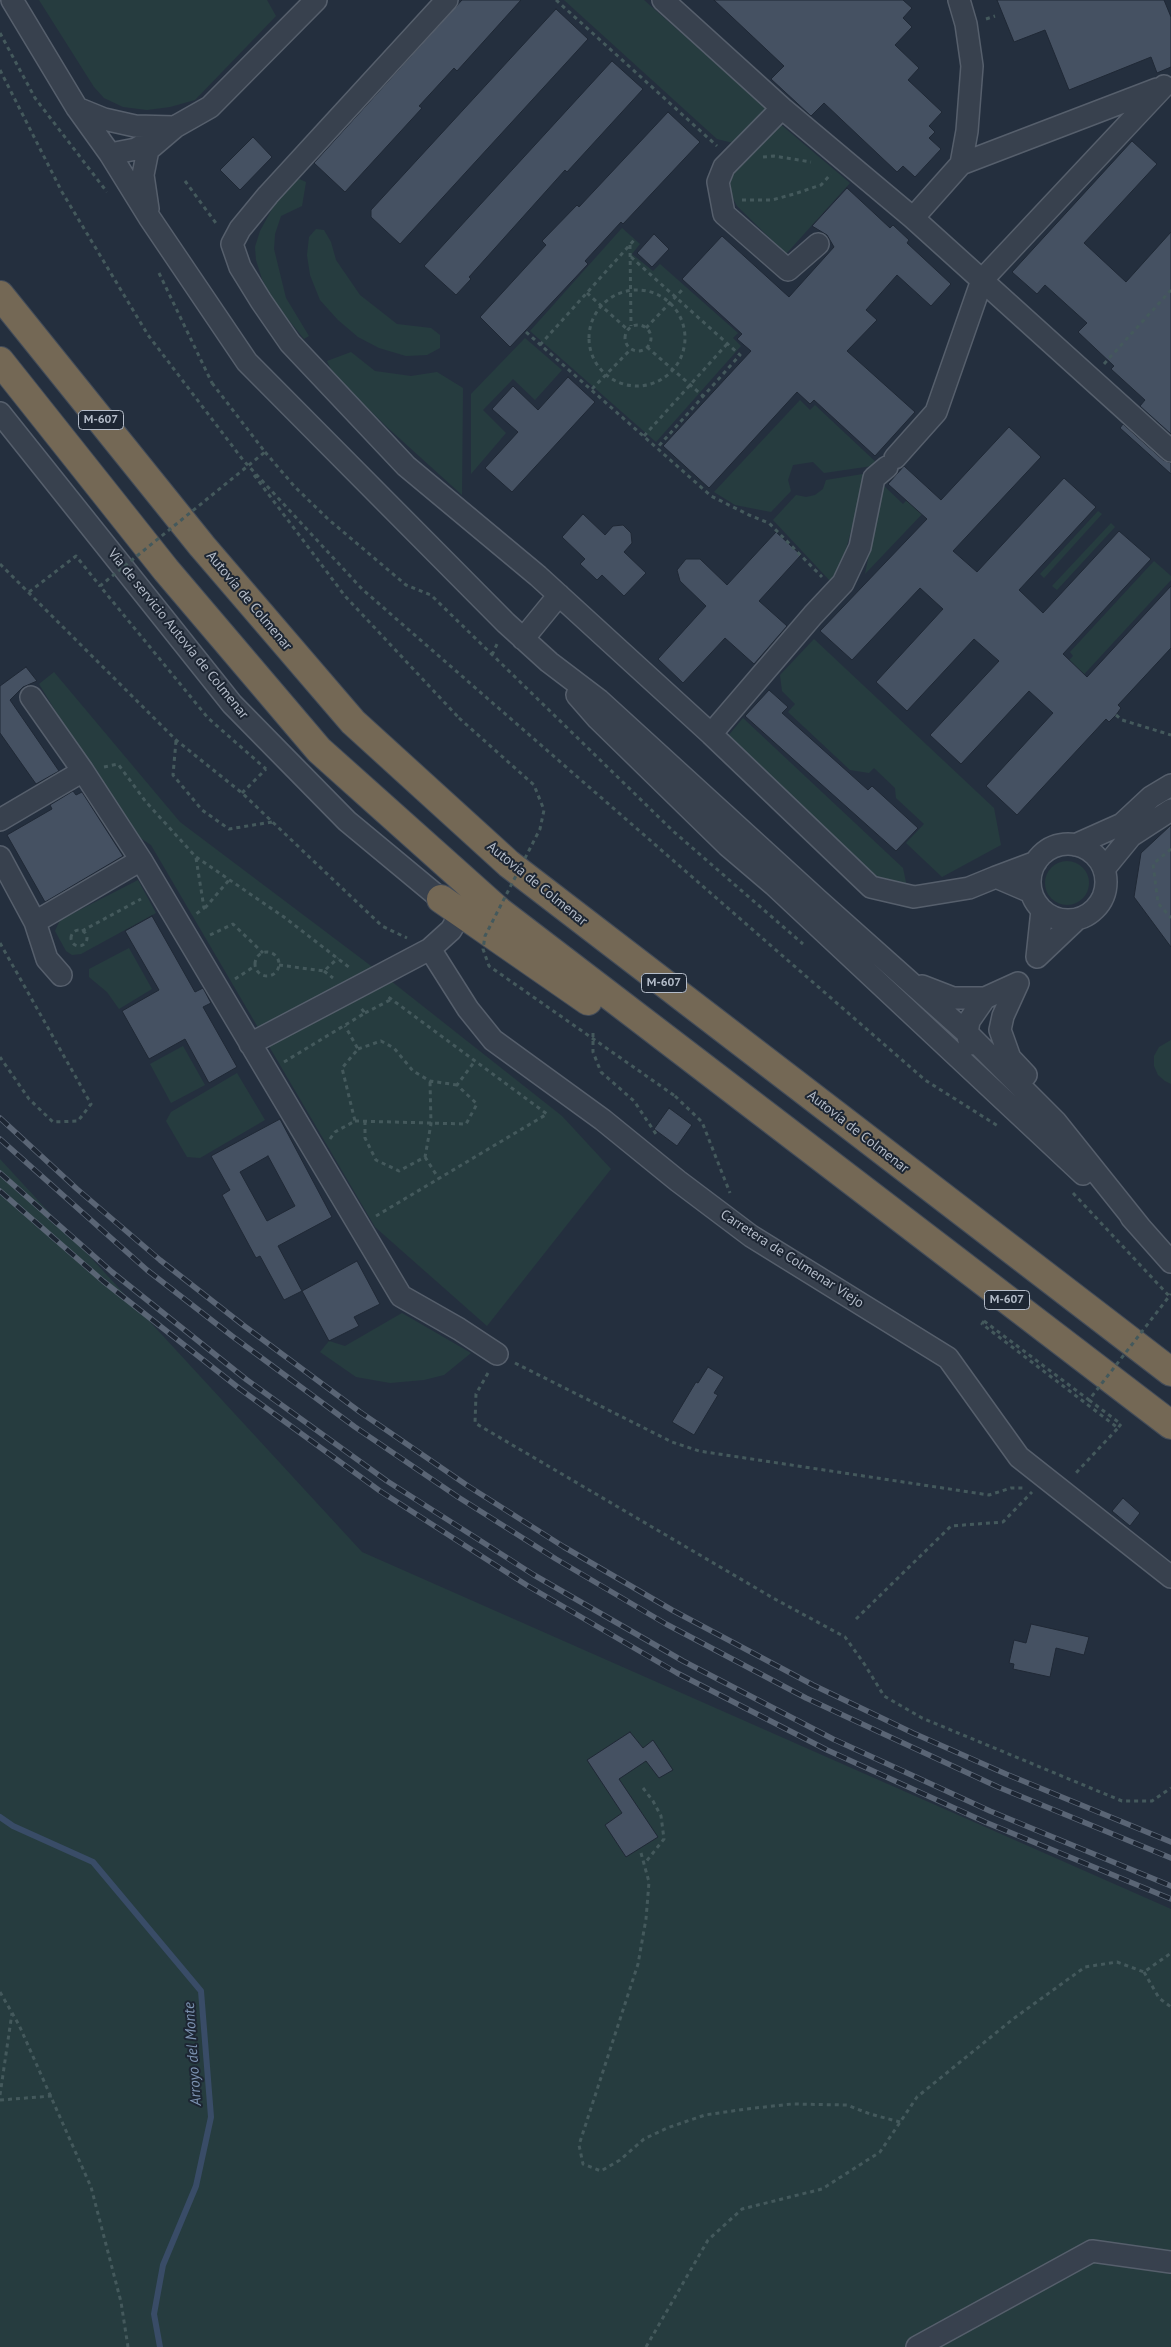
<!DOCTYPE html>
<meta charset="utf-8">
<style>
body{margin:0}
canvas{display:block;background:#242f3e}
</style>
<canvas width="1171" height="2347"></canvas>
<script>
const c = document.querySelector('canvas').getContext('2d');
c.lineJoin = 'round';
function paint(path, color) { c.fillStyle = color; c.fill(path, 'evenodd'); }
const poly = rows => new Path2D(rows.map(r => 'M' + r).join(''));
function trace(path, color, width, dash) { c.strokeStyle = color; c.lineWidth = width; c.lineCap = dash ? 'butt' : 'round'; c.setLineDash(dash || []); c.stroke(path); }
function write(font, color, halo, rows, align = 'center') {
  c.font = font + ' "PT Sans",sans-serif'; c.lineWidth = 4; c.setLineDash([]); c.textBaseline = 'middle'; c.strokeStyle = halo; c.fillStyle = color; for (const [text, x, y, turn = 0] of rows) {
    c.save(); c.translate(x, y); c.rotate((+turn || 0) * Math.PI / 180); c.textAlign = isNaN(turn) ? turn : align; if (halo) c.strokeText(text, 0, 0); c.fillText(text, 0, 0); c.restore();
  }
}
paint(poly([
 [39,0,267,0,276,16,195,100,170,107,147,110,123,107,104,98,94,87],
 [564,0,644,0,766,108,737,144,717,139],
 [779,123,850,183,786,254,737,206,731,195,730,182,734,169],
 [295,177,306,182,302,206,281,216,275,234,274,249,286,298,309,336,304,339,274,302,262,279,256,260,255,247,260,231,272,209],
 [622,228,640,244,632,254,653,271,660,264,738,333,733,338,741,346,656,442,530,331],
 [316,229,324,230,331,242,336,260,360,295,397,324,431,328,440,335,440,348,427,355,406,356,379,348,358,337,338,320,320,300,310,275,307,255,309,237],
 [525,338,562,370,535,400,513,379,483,410,506,433,471,474,471,394],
 [351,352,375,371,411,376,437,372,463,388,462,495,388,428,333,374,327,361],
 [800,400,810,410,815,405,879,465,824,473,813,462,793,465,788,480,791,491,771,512,735,505,714,492],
 [869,473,860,497,845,553,831,582,773,520,796,495,806,497,815,495,823,489,826,480],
 [883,485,903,504,909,498,924,512,865,574],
 [1098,511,1102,514,1044,578,1040,574],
 [1111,523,1115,527,1057,590,1052,586],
 [1154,561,1171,576,1171,580,1065,695,1055,675,1073,656,1070,652],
 [814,639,994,808,1001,845,942,877,906,843,924,824,896,798,895,788,874,768,869,773,850,770,788,712,795,704,782,691,780,675],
 [54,672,180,822,391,981,562,1116,611,1169,487,1326,375,1227,151,845,128,830,39,684],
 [743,718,903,868,907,887,889,882,870,873,728,736],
 '1045 883a22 22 0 1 1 44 0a22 22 0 1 1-44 0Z',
 [138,880,156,913,81,954,72,955,66,951,55,931,60,920],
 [129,948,152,989,119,1009,107,992,89,977,89,969],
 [1171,1040,1171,1084,1165,1081,1158,1075,1154,1066,1154,1056,1159,1047],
 [183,1046,205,1085,171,1103,150,1064],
 [237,1073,265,1120,200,1158,187,1157,166,1121,171,1112],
 [0,1159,362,1552,1171,1909,1171,2347,0,2347],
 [402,1313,471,1353,444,1375,424,1380,390,1383,356,1377,320,1352,329,1341,345,1346]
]), '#263c3f');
trace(poly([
 [0,1817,13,1826,93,1862,201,1991,211,2117,196,2186,163,2265,154,2314,160,2347]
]), '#394c67', 6);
const building = poly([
 [462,0,521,0,457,71,454,68,419,106,422,108,345,192,314,163,462,0],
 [714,0,903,0,912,8,903,18,912,27,895,45,919,68,908,80,942,112,929,126,935,132,929,138,941,149,915,177,903,166,897,172,824,103,811,116,771,79,784,66,714,0],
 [997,0,1164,0,1171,17,1171,67,1157,73,1151,57,1069,90,1045,30,1014,42,997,0],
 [556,9,588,39,400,244,371,217,371,210,556,9],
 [612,61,643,89,567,172,565,170,469,277,471,279,456,295,424,266,612,61],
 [668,112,700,142,623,224,621,222,585,261,588,264,510,347,480,317,546,245,542,241,577,205,579,207,668,112],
 [253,137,272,157,240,190,220,170,253,137],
 [1132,141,1157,164,1084,243,1126,282,1171,232,1171,434,1140,406,1145,400,1111,369,1114,366,1078,332,1087,323,1045,285,1037,294,1012,272,1132,141],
 [847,188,890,228,893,225,909,240,907,243,951,284,931,306,897,275,866,310,877,320,847,351,915,412,875,456,814,400,810,404,797,392,709,488,663,446,751,351,737,339,742,334,682,279,722,236,789,297,834,247,827,235,812,226,847,188],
 [654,234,669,249,652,267,637,253,654,234],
 [568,377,595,402,512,492,485,468,518,432,492,409,513,386,538,410,568,377],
 [1123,424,1163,460,1171,463,1171,474,1120,428,1123,424],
 [1009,427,1041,457,953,551,977,572,1064,478,1096,507,1019,590,1043,613,1119,531,1151,559,1063,654,1087,677,1171,586,1171,648,1118,705,1121,708,1116,715,1109,722,1106,719,1017,815,986,786,1053,713,1029,691,961,764,930,735,999,661,974,639,907,711,876,682,943,609,920,588,852,660,820,631,927,519,888,484,904,466,941,500,1009,427],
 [583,514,605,535,613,526,623,525,631,533,632,543,624,552,646,573,624,596,602,575,597,580,580,564,585,559,562,537,583,514],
 [776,532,801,555,759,601,787,626,754,664,725,638,683,683,658,659,706,606,680,581,677,570,686,559,700,559,727,585,776,532],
 [26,667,37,681,23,687,10,700,59,771,36,784,0,733,0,686,26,667],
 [769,690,788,707,782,713,868,790,872,786,918,828,896,851,745,716,769,690],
 [73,791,76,795,82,792,123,856,45,902,7,835,52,809,50,805,73,791],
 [1171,825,1171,947,1134,897,1141,853,1171,825],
 [152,916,195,992,203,988,211,1003,203,1007,237,1067,209,1083,185,1039,149,1059,122,1011,159,990,125,931,152,916],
 [669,1108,692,1125,677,1146,654,1129,669,1108],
 [280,1119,332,1217,278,1246,302,1291,284,1300,260,1256,256,1258,222,1195,230,1190,211,1156,280,1119],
 [268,1156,295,1206,267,1221,240,1172,268,1156],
 [357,1261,380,1304,354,1317,359,1326,329,1341,302,1291,357,1261],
 [708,1367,724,1377,714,1393,718,1395,694,1435,672,1422,696,1382,698,1383,708,1367],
 [1123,1498,1140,1513,1130,1526,1112,1511,1123,1498],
 [1031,1624,1089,1637,1084,1655,1056,1648,1050,1677,1013,1669,1014,1664,1009,1663,1014,1640,1026,1643,1031,1624],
 [630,1732,643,1748,653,1740,673,1770,659,1778,646,1761,619,1779,658,1837,626,1857,605,1825,622,1813,587,1760,630,1732]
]);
paint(building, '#455162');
trace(building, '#1f2835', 1);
const minor = poly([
 [12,0,77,108,110,154,149,217,247,362,506,623,549,662,599,700,818,900,967,1033,1056,1122,1140,1227],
 [447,0,268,195,240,229,232,244,240,267,261,301,290,343,406,466,538,576,711,734,871,887,914,897,969,888,996,877],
 [663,0,782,108,913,218,1171,451],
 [959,0,966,24,972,66,967,131,961,164],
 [77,108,104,119,135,126,175,127,148,150,143,175,148,209],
 [782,108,724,167,718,182,724,214,788,270,818,244],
 [110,154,136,149,210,107,316,0],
 [913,218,961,164,1157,89],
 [0,413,232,704,347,821,441,899],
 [895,458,936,412,982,280,1164,86],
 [523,639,559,595],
 [577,695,598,719,727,845,774,885,1083,1174],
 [31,697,83,771,141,860,401,1296,459,1329,497,1354],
 [711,734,813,615,843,583,860,547,874,478,887,467],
 [0,820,83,771],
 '1030 882a38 38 0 1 1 76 0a38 38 0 1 1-76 0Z',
 [1075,845,1122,824,1151,797,1171,785],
 [0,857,35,922,47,959,61,975],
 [1104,869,1131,836,1171,810],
 [1031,892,996,877,1036,862],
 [1042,910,1037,957,1076,920],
 [35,922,141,860],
 [430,949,468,1009,493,1040,603,1120,678,1181,751,1236,948,1358,1019,1457,1171,1577],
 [922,986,953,998,985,998],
 [250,1044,430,949,451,930,461,913],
 [970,1044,967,1033,969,1021,985,998,1018,983,1003,1016,1000,1030,1010,1058,1026,1075],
 [1131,1217,1171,1262],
 [917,2347,1092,2251,1171,2262]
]);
const highway = poly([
 [0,295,202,546,353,722,509,864,1171,1372],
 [0,361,166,570,319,750,499,911,1171,1425],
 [441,899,588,1001]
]);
trace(minor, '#565f6c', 24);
trace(highway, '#434c59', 30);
trace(poly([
 [556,0,717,146],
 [986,19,995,16],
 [0,33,35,98,107,192],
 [0,70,62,192,148,335,243,460,362,589,925,1080,998,1126],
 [763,157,774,156,811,162],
 [185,181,218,226],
 [742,200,772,200,794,194,821,185,831,174],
 [630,245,631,326],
 [631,257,740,355,657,448],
 [159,273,212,383],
 '589 338a48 48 0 1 1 96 0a48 48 0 1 1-96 0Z',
 [587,293,627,329],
 '625 338a13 13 0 1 1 26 0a13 13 0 1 1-26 0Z',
 [646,328,683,289],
 [526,332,711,496,749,515,769,523,822,577],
 [540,345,636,238],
 [647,347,703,396],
 [1104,364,1171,290],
 [592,389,631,349],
 [644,436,727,344],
 [265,452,295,487,328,519,406,585,431,595,673,831,803,944],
 [254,475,345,596,459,718],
 [0,564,176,740,242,793,382,926,407,938],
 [29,592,76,556,100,586],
 [492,655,498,642],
 [1116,715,1122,720,1171,735],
 [176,741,173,775,202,810,229,829,272,822],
 [104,767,118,764,146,802,196,857,284,917,350,968],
 [242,793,266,769],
 [1171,849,1153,864,1158,903,1171,918],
 [196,858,204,908,196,914],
 [205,908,229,880],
 '71 938a8 8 0 1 1 16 0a8 8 0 1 1-16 0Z',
 [82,931,141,899],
 [210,935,233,924,263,953],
 [0,943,91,1104,78,1121,53,1122,29,1099,0,1057],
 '255 964a12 12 0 1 1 24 0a12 12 0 1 1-24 0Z',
 [279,965,324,971,338,958],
 [324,971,333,978],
 [235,979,255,966],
 [365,1013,392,999],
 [593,1033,593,1052,601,1072,634,1101,656,1134],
 [358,1049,381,1041,394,1048,413,1071,430,1081,457,1085],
 [284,1062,365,1013,361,1008],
 [675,1096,702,1122,730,1193],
 [355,1121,466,1124,477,1104,457,1085,475,1061],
 [365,1121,365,1138,376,1160,399,1171,425,1157,431,1124,430,1081],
 [330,1139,335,1132,355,1121,342,1068,358,1049,345,1026],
 [425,1157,439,1179],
 [1073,1193,1171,1298],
 [376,1216,547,1114,387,996],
 [984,1321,982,1324,1118,1428,1074,1475],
 [515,1363,672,1442,699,1451,989,1495,1011,1488,1024,1488],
 [488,1373,476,1394,475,1423,773,1598,845,1637,865,1665,884,1696,922,1718,1122,1801,1152,1801,1171,1788],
 [1089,1400,1121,1424,1118,1428],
 [856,1619,951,1526,1003,1522,1032,1492],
 [643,1788,653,1801,661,1816,664,1839,645,1863],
 [641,1853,649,1882,646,1919,638,1964,579,2145,583,2164,601,2171,620,2160,644,2139,667,2128,705,2115,746,2109,792,2104,847,2105,870,2114,900,2122],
 [1144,1972,1159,1998,1171,2007],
 [0,1992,19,2025,91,2187,121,2302,128,2347],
 [0,2095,12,2013],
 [0,2100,52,2096],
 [646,2347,708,2240,742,2209,822,2189,880,2152,917,2097,1013,2019,1085,1967,1117,1962,1144,1972,1171,1953]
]), '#44595c', 3, [4, 4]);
trace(minor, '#38414e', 21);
trace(highway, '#746855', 28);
const rail = poly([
 [0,1118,77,1189,160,1260,243,1325,360,1412,468,1486,564,1547,672,1610,813,1685,913,1733,1006,1774,1171,1842],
 [0,1139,147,1270,232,1336,355,1427,458,1497,556,1559,666,1624,806,1698,998,1787,1171,1858],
 [0,1173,112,1272,247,1380,387,1481,534,1575,683,1661,833,1739,990,1811,1171,1886],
 [0,1191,103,1281,240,1389,380,1491,528,1586,677,1673,827,1750,985,1822,1171,1899]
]);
trace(rail, '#5a6575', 5.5);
trace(rail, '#1d2633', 4, [11]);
trace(poly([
 [212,383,265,452,100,586,208,718,266,769],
 [459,718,534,785,544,810,540,829,485,936,483,949,489,966,675,1096],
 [984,1321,1089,1400,1171,1294]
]), '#44595c', 3, [4, 4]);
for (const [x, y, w] of [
 [101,420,45],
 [664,983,45],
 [1007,1300,45]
]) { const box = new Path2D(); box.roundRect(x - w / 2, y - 9.5, w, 19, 4); c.fillStyle = '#1d2633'; c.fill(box); trace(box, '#b4bcc9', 1); }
write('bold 12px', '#b4bcc9', null, [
 ["M-607",101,420],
 ["M-607",664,983],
 ["M-607",1007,1300]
]);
write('14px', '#b4bcc9', '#1d2633', [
 ["Autovía de Colmenar",249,601,50],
 ["Vía de servicio Autovía de Colmenar",178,634,51],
 ["Autovía de Colmenar",537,884,39],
 ["Autovía de Colmenar",858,1132,38],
 ["Carretera de Colmenar Viejo",792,1259,33]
]);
write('italic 15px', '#7c92b1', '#1d2633', [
 ["Arroyo del Monte",193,2054,-94]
]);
</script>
